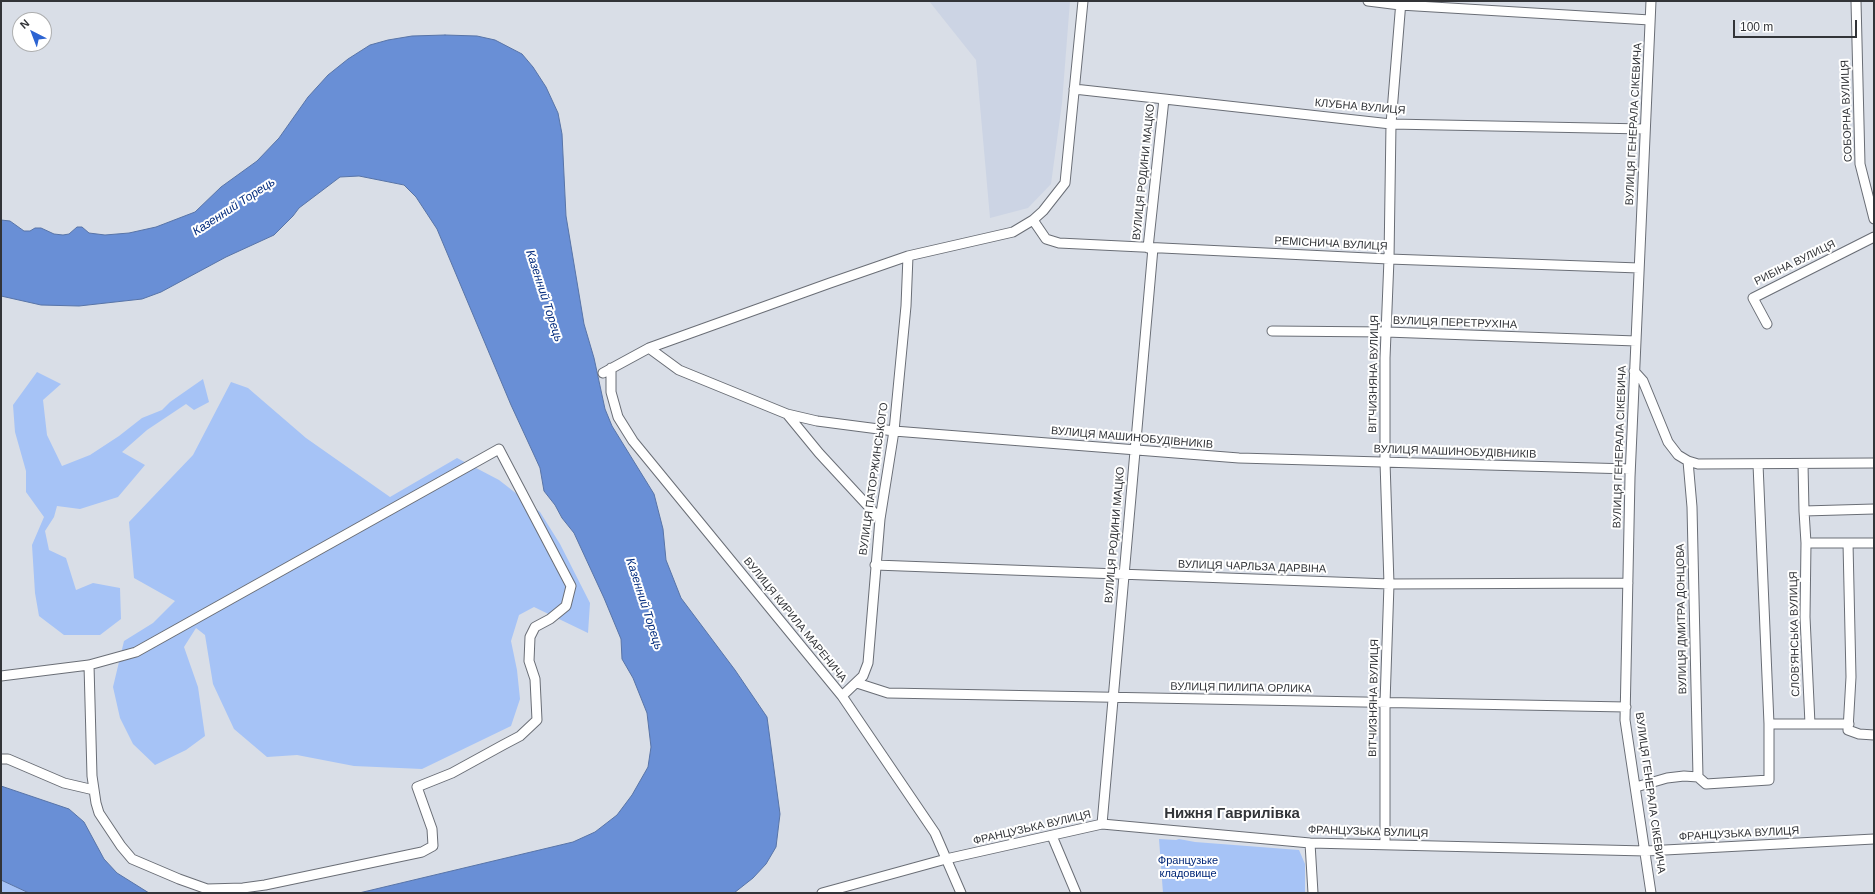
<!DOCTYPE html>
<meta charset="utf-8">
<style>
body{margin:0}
#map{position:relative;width:1875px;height:894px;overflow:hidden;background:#d9dee7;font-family:Arial,sans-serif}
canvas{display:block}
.frame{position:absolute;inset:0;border:2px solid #323438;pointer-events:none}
.north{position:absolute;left:12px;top:12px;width:40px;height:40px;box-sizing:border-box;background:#fff;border:1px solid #adaeaf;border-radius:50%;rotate:318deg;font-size:11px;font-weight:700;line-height:16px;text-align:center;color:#323438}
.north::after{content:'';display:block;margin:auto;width:14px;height:18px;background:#2d64d2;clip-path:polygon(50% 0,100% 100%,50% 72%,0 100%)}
.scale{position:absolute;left:1733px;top:20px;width:124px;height:18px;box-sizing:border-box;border:2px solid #323438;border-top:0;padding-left:5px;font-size:12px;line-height:14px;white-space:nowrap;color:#323438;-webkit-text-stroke:3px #fff;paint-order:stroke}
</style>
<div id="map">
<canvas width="1875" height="894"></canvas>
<div class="frame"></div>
<div class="north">N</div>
<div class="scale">100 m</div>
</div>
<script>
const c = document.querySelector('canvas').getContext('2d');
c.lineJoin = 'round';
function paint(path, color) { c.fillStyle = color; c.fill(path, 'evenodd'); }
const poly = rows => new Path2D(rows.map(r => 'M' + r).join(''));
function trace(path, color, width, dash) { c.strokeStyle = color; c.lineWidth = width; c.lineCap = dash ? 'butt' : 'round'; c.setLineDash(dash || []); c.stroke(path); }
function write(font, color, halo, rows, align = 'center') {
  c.font = font + ' Arial,sans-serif'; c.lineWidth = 4; c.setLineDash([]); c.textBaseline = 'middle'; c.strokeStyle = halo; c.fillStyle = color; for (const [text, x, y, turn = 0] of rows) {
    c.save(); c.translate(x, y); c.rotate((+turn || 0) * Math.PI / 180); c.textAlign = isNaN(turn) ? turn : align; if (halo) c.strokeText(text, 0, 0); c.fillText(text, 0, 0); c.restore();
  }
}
paint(poly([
 [929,1,1070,1,1062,103,1051,184,1028,208,990,218,976,60]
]), '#ccd4e4');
paint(poly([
 [37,372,61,384,43,400,47,435,62,466,90,455,119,436,142,418,162,410,170,402,203,379,209,402,194,410,186,404,147,430,122,452,145,465,118,497,80,509,57,506,54,517,45,531,49,550,66,558,76,590,93,583,120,588,121,619,100,635,64,635,39,616,35,593,32,545,44,517,26,492,26,471,15,432,13,405],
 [231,382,248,388,306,438,390,497,457,458,499,480,540,512,560,544,590,603,588,633,534,607,519,615,511,641,517,670,520,699,511,726,422,769,354,766,297,755,267,757,234,729,213,684,205,635,196,628,184,647,198,687,205,736,186,750,155,765,133,744,120,718,113,687,124,641,153,623,175,601,134,578,129,522,193,455],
 [1159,839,1176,840,1179,839,1195,842,1299,850,1305,864,1305,893,1163,893],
 [1,880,9,884,29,893,1,893]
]), '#a6c3f6');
const water = poly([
 [445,35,477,36,495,40,522,54,533,67,546,87,558,113,562,134,566,216,584,324,594,358,605,409,612,426,654,494,663,529,666,560,681,598,735,670,767,717,780,814,776,847,766,864,753,878,734,893,359,893,573,842,595,832,617,815,632,795,648,767,651,747,647,713,633,678,622,659,621,639,604,598,574,533,562,518,555,505,544,491,540,468,535,457,511,405,437,229,416,197,404,185,359,176,340,177,299,208,293,216,274,235,226,257,161,292,142,299,79,306,41,305,1,296,1,220,10,221,24,231,30,231,35,228,41,228,54,234,63,235,69,234,77,227,82,227,89,233,105,235,129,233,156,227,195,212,221,187,257,161,279,138,308,97,328,75,348,59,370,45,388,40,412,36,445,35],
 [1,786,69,809,84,822,104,859,117,873,149,893,29,893,1,880,1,786]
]);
paint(water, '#698fd6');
trace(water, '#5874a7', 1);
const minor = poly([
 [1368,1,1400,5,1650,20],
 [1856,1,1860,164,1874,219],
 [1074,89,1391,124,1645,129],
 [1033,220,1046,239,1059,243,1389,259,1639,268],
 [1148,248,1164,99],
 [1767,324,1753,298,1874,237],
 [1272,331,1386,332,1636,341],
 [649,348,679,370,787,414,817,421,894,431,1239,458,1630,469],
 [611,368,611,392,618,417,633,441,842,696,935,833,961,893],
 [1634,371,1643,381,1668,442,1678,455,1688,461,1698,464,1874,463],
 [603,373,649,348,830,283,908,256,1013,232,1033,220,1043,211,1065,183,1083,1],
 [787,414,819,453,880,519],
 [1688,461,1692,507,1698,777],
 [1758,464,1769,724],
 [1803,464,1804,511,1874,509],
 [1804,511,1806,543,1874,543],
 [1806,543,1805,617,1810,724],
 [1848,543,1851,677,1848,730,1859,734,1874,735],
 [875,565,1389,584,1628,583],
 [1,676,89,665,136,652,499,449,571,586,566,606,550,619,535,627,530,637,529,661,535,679,537,720,520,736,503,745,452,773,417,787,432,829,433,846,422,852,265,885,243,888,207,889,179,879,132,859,121,846,99,813,96,803,92,776,89,665],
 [857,683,888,693,1626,707],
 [842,696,863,676,868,663,880,519,894,431,906,306,908,256],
 [1,759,8,759,64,783,94,790],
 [1636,787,1667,778,1684,776,1698,777,1706,784,1769,780,1769,724,1849,724],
 [1102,824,1153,248],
 [1052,836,1076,893],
 [1310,843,1313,893],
 [1385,844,1385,703,1389,584,1385,462,1385,358,1389,259,1391,124,1401,1],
 [822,893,946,859,1102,824,1310,843,1646,851,1874,839],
 [1651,893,1625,720,1630,477,1651,1]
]);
trace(minor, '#6a6e76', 11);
trace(minor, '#fff', 9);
write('11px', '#323438', '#fff', [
 ["КЛУБНА ВУЛИЦЯ",1360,107,5],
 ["СОБОРНА ВУЛИЦЯ",1847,111,-92],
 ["ВУЛИЦЯ ГЕНЕРАЛА СІКЕВИЧА",1634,124,-87],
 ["ВУЛИЦЯ РОДИНИ МАЦКО",1144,172,-84],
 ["РЕМІСНИЧА ВУЛИЦЯ",1331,244,3],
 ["РИБІНА ВУЛИЦЯ",1795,263,-26],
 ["ВУЛИЦЯ ПЕРЕТРУХІНА",1455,323,2],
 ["ВІТЧИЗНЯНА ВУЛИЦЯ",1374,374,-89],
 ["ВУЛИЦЯ МАШИНОБУДІВНИКІВ",1132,438,5],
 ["ВУЛИЦЯ ГЕНЕРАЛА СІКЕВИЧА",1620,447,-88],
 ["ВУЛИЦЯ МАШИНОБУДІВНИКІВ",1455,452,2],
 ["ВУЛИЦЯ ПАТОРЖИНСЬКОГО",874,479,-82],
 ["ВУЛИЦЯ РОДИНИ МАЦКО",1115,535,-85],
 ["ВУЛИЦЯ ЧАРЛЬЗА ДАРВІНА",1252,567,2],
 ["ВУЛИЦЯ ДМИТРА ДОНЦОВА",1682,619,-91],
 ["ВУЛИЦЯ КИРИЛА МАРЕНИЧА",795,620,51],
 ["СЛОВ'ЯНСЬКА ВУЛИЦЯ",1795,634,-91],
 ["ВУЛИЦЯ ПИЛИПА ОРЛИКА",1241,688,1],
 ["ВІТЧИЗНЯНА ВУЛИЦЯ",1374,698,-89],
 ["ВУЛИЦЯ ГЕНЕРАЛА СІКЕВИЧА",1650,793,82],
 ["ФРАНЦУЗЬКА ВУЛИЦЯ",1032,828,-13],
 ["ФРАНЦУЗЬКА ВУЛИЦЯ",1368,832,2],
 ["ФРАНЦУЗЬКА ВУЛИЦЯ",1739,834,-3]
]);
write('11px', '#012778', '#fff', [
 ["Французьке",1188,861],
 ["кладовище",1188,874]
]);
write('italic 12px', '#062e7f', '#fff', [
 ["Казенний Торець",234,207,-33],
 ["Казенний Торець",544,296,72],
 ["Казенний Торець",644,604,72]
]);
write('bold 15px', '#323438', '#fff', [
 ["Нижня Гаврилівка",1232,814]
]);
</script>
